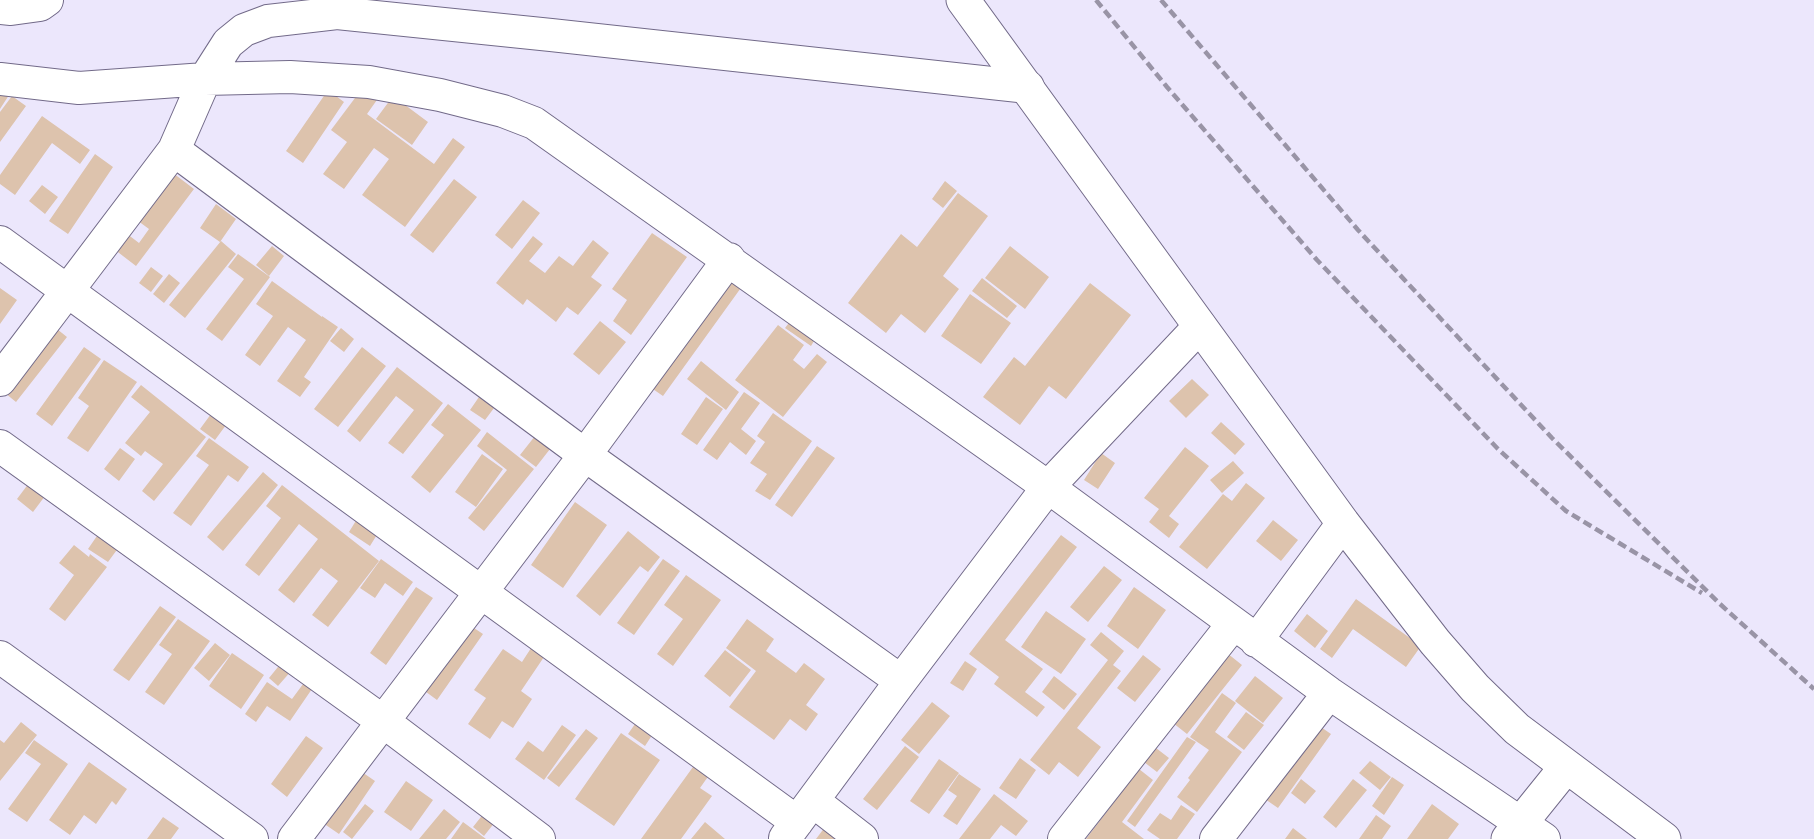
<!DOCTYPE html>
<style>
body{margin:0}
canvas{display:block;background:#ece7fc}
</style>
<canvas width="1814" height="839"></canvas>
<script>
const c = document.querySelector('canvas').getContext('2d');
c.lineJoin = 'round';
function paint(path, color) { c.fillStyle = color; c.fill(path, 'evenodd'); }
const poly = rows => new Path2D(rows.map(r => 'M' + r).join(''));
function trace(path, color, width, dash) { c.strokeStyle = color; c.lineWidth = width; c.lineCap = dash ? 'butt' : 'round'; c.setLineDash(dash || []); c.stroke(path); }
paint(poly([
 [0,84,11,92,0,109],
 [364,86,379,97,367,114,434,164,453,138,465,147,405,227,362,195,389,159,374,148,344,189,323,174,347,142,331,130],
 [328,90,344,102,303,163,286,151],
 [12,96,26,106,0,142,0,112],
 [393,96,428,122,412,145,376,119],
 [42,116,90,150,80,164,52,143,15,195,0,184,0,175],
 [95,154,113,167,68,234,49,221],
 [169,170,194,189,136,266,110,246,122,230,139,243,149,229,134,218],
 [454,179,477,197,433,253,410,235],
 [945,181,957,191,943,208,932,199],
 [42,185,58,197,45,214,29,201],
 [958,193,988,216,943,276,959,289,925,333,901,314,886,333,848,303,901,234,917,247],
 [523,200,540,213,512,249,495,235],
 [216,204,236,219,220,242,200,228],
 [652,233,687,257,631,335,613,321,627,300,612,289],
 [533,236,543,244,529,261,545,273,559,256,573,266,593,240,609,253,591,277,602,285,578,315,567,307,556,322,527,299,523,305,496,283],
 [221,241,236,254,185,318,169,305],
 [272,246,284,256,269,276,256,265],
 [1010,246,1049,277,1025,309,985,278],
 [238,254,270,277,222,341,206,329,244,279,228,267],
 [151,267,163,276,151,292,139,283],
 [169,274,180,283,164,303,153,294],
 [727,274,743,285,663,396,647,385],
 [982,278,1017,306,1007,318,972,291],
 [272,281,322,317,322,316,338,327,304,377,311,382,300,397,277,381,306,340,288,327,260,366,245,355,273,316,256,304],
 [1090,283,1131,315,1066,399,1049,386,1020,425,983,397,1014,357,1025,366],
 [0,288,17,300,0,324],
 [970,294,1011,323,981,364,941,336],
 [792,319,817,336,811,346,785,328],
 [600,321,626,342,599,375,573,354],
 [52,325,67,337,16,402,0,389],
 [778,325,804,345,793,360,804,369,817,354,827,362,783,417,735,380],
 [341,328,354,339,344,352,330,341],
 [84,347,101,359,52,426,36,414],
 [362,347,386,366,338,427,314,409],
 [104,360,137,382,88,452,67,438,89,406,78,398],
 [701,361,739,392,726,410,687,379],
 [397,367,443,403,403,454,388,443,414,410,396,396,360,442,347,431],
 [1192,379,1209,395,1186,418,1169,401],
 [141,385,206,437,154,501,142,491,163,464,145,451,141,456,125,443,150,412,131,397],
 [744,392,760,403,741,429,756,441,746,455,730,442,717,460,703,450],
 [479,397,494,408,485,420,470,410],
 [706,397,723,409,697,445,681,434],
 [448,404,481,430,430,493,411,477,444,435,431,425],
 [773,413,812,441,770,500,755,491,767,474,750,463,765,442,757,436],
 [211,414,226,425,215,440,200,429],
 [1221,422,1245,444,1235,455,1211,433],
 [487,432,534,469,484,531,468,518,507,470,477,446],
 [535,436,550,449,536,467,520,455],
 [209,438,249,467,238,482,228,475,191,526,173,513,209,465,196,456],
 [817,446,835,458,792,517,775,505],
 [1185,447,1209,466,1169,516,1179,524,1169,538,1149,522,1159,509,1144,498],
 [120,448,135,459,119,481,104,469],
 [1101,453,1115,463,1098,489,1084,480],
 [482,454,503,469,476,507,455,492],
 [1233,461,1244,473,1222,493,1210,480],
 [263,472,278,485,223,551,207,537],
 [29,483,45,496,33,512,17,499],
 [1246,483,1265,498,1207,569,1179,547,1223,494,1232,501],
 [282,485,379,561,328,627,312,615,338,581,321,568,294,603,278,590,318,539,299,524,259,576,245,565,281,518,266,506],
 [575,502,607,525,563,588,531,565],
 [357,519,378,533,370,546,349,532],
 [1273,520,1298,540,1281,561,1256,541],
 [628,531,660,557,648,572,640,566,600,616,576,596],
 [99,533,119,547,108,562,88,549],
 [1061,535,1077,547,1005,640,1043,669,1025,692,1045,707,1037,717,994,684,999,677,969,654],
 [74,545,89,557,90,554,107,567,65,621,49,609,74,575,59,563],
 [381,559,413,582,403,596,385,583,375,598,360,588],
 [663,559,680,571,634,635,617,623],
 [1104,566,1122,580,1088,622,1070,607],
 [686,575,721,600,673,666,657,654,683,619,664,605],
 [416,587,433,598,386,665,370,653],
 [1134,587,1166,610,1138,649,1107,626],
 [1356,599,1421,646,1406,667,1353,629,1332,658,1320,649],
 [160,606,176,617,129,681,113,670],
 [1046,611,1086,639,1061,674,1021,647],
 [1307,614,1328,631,1315,648,1294,631],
 [178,619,210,641,164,705,145,692,172,654,159,645],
 [747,619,774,639,766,651,796,673,804,663,825,679,806,705,818,714,806,731,790,719,774,740,729,707,756,671,726,648],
 [468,624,483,634,437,700,422,689],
 [1101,632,1124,651,1113,665,1121,671,1077,728,1101,747,1078,777,1059,762,1049,775,1030,760,1108,660,1090,645],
 [215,643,230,655,209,681,194,668],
 [533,645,546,654,521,691,532,699,513,728,502,721,490,739,468,724,486,698,474,690,503,649,522,662],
 [725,650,751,670,730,697,704,676],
 [232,653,264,675,241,709,209,686],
 [1227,653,1242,665,1187,734,1173,723],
 [1143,655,1161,669,1135,702,1117,688],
 [965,661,977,669,963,691,950,683],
 [282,662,292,670,278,686,269,678],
 [1054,676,1077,694,1064,710,1042,692],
 [1255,676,1283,698,1263,723,1235,701],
 [306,680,314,686,290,721,267,706,256,722,245,714,267,682,292,699],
 [1222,693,1236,703,1215,732,1242,752,1197,812,1177,797,1190,780,1188,778,1209,750,1190,737],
 [932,702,950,716,919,754,901,740],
 [1246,712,1264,725,1244,750,1227,737],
 [642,714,658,726,645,746,628,734],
 [21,722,37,735,0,781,0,740,4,743],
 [1315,723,1331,734,1278,808,1262,797],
 [562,725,576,735,544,780,515,759,528,741,543,752],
 [586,729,598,738,559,787,547,778],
 [621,733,660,760,614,826,575,799],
 [306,736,323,748,287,797,271,784],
 [1187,737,1196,742,1135,827,1127,821],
 [34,740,68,764,27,822,8,809,41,764,25,753],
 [905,746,919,757,877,810,863,799],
 [1156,748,1169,758,1157,772,1144,762],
 [1020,758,1036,770,1016,799,999,788],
 [939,759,959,773,929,814,910,801],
 [698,760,712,771,700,788,712,796,681,839,641,839],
 [1370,761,1391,777,1380,790,1359,773],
 [89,762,127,789,116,805,112,801,96,824,84,815,70,835,49,820],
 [1139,769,1153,780,1122,822,1144,839,1086,839],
 [359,770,375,781,339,834,323,823],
 [959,774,981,789,957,825,943,816,957,796,948,790],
 [1392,777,1404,785,1384,815,1372,806],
 [1301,779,1316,791,1305,804,1291,793],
 [1353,779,1367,790,1336,828,1323,817],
 [406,781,433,800,411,831,384,812],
 [994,794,1028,821,1016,836,1001,825,990,839,959,839],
 [365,804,374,811,352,839,343,832],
 [1432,804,1459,824,1448,839,1407,839],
 [1181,805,1195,814,1177,839,1160,839,1147,830,1160,813,1171,820],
 [488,808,499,817,484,836,473,827],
 [444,809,460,822,446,839,419,839],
 [1376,815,1391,826,1382,839,1359,839],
 [163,817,179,828,171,839,147,839],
 [463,822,486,839,451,839],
 [705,822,725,839,691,839],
 [828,823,849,839,816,839],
 [1293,828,1307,839,1285,839]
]), '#ddc3ad');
const street = poly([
 [0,8,11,9,40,5,47,0],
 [0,79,79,88,205,79,290,77,369,82,440,95,503,111,534,123,1048,487,1329,693,1544,839],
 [174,150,585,455,901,681],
 [0,242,797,822],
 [0,380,174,150,205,79,228,43,244,30,268,21,337,13,551,35,1028,87],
 [0,446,384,722,539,839],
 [1256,641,1343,523],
 [0,657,252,839],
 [813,801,862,839],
 [785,838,901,681,1048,487,1200,326],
 [294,839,585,455,729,259],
 [1064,839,1233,624],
 [1216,839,1329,693]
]);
const secondary = poly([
 [963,0,1343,523,1435,642,1475,688,1517,729,1664,839],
 [1508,839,1566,767]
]);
trace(street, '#726a89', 34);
trace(secondary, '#726a89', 35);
trace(street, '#fff', 32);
trace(secondary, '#fff', 33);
trace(poly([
 [1096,0,1167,87,1317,260,1498,449,1566,511,1702,593],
 [1161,0,1358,230,1552,438,1720,604,1814,689]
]), '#9994a6', 4.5, [9, 4.5]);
</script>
